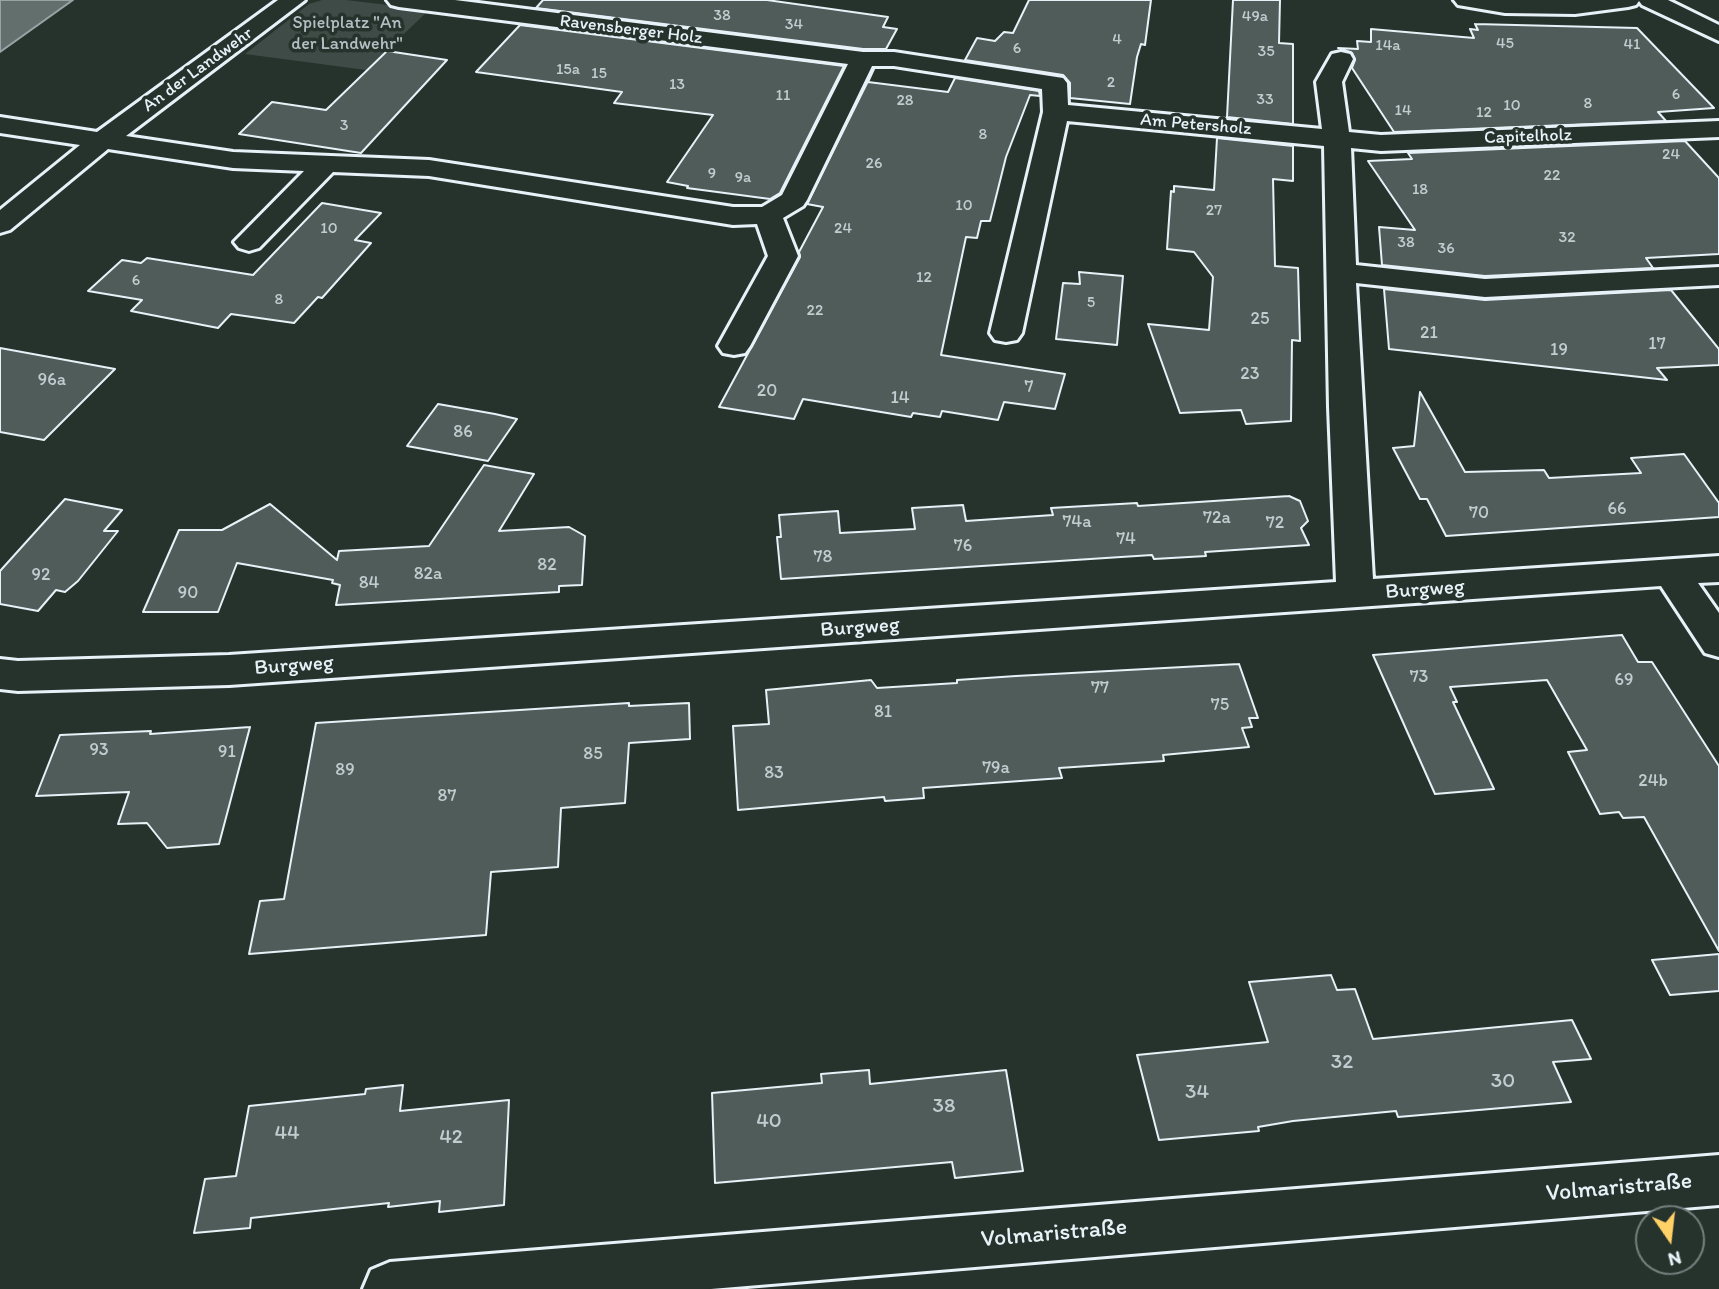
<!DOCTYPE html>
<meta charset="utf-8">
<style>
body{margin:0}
#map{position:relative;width:1719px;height:1289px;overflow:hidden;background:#26332d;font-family:Itim,sans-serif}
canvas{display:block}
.north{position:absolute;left:1635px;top:1205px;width:70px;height:70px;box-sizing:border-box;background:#26332d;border:2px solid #747f7e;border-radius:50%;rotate:166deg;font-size:19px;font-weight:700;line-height:28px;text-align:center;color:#e8f1f8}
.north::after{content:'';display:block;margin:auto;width:24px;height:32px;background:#ffd166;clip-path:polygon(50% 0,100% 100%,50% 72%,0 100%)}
</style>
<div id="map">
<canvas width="1719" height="1289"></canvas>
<div class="north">N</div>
</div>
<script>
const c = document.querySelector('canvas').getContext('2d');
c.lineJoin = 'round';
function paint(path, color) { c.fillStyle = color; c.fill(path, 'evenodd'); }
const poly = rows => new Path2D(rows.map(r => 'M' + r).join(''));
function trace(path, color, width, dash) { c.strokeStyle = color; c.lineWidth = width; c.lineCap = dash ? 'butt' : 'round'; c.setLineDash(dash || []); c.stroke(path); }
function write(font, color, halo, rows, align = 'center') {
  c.font = font + ' Itim,sans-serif'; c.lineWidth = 7; c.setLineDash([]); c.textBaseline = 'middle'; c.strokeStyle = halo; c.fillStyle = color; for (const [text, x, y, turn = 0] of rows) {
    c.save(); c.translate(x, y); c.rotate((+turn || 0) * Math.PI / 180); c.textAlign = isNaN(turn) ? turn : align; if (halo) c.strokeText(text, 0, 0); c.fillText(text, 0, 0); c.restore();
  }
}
paint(poly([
 [322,0,346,0,429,10,366,70,245,54,309,4]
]), '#3e4b47');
const water = poly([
 [0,0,73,0,0,52,0,0]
]);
paint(water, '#636f6d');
trace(water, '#98a3a5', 2);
const building = poly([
 [543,0,767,0,888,17,883,27,897,29,886,49,863,49,536,8,543,0],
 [1029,0,1151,0,1145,45,1141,44,1137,57,1130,104,1070,98,1070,83,1063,75,965,60,977,38,995,41,1004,32,1013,33,1029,0],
 [1233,0,1280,0,1279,43,1293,44,1293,124,1227,117,1233,0],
 [1475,24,1637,28,1714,108,1658,112,1666,121,1394,132,1352,68,1355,60,1352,53,1338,48,1358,49,1357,41,1371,42,1371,29,1474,38,1470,29,1478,30,1475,24],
 [520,25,844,66,780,193,770,199,687,188,688,186,667,182,713,115,614,103,622,92,476,72,520,25],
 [387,51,447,60,361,153,239,134,272,102,326,110,387,51],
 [874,69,868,82,948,92,955,78,1039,91,1040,96,1030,95,1006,157,990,221,981,221,977,238,966,237,941,355,1065,374,1055,409,1004,402,998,420,942,411,940,417,913,413,911,417,803,399,794,419,719,407,800,257,799,252,823,207,807,204,874,69],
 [1217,138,1293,146,1293,181,1273,179,1275,266,1298,268,1300,341,1292,340,1291,421,1246,424,1241,410,1180,413,1148,324,1209,330,1213,277,1194,252,1167,249,1171,191,1174,192,1174,186,1214,190,1217,138],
 [1685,141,1719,178,1719,254,1646,258,1653,268,1485,276,1382,265,1379,227,1415,230,1368,161,1412,159,1408,153,1685,141],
 [322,203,381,213,355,240,371,243,322,298,318,297,294,323,231,314,218,328,131,311,142,300,88,291,122,260,141,263,147,258,253,275,322,203],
 [1079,272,1123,276,1117,345,1056,339,1063,283,1080,284,1079,272],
 [1384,289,1485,300,1671,290,1719,349,1719,365,1657,368,1667,380,1389,349,1384,289],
 [0,348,115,369,44,440,0,432,0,348],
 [1420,392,1465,472,1544,470,1549,478,1641,473,1631,458,1684,454,1719,503,1719,517,1446,536,1427,499,1420,499,1393,448,1414,446,1420,392],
 [438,404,495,414,517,419,488,461,407,446,438,404],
 [484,465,534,474,499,531,569,527,585,536,582,585,559,586,559,592,336,605,340,585,332,583,333,580,237,563,218,612,143,612,179,530,222,530,270,504,337,560,339,551,429,546,484,465],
 [1289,496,1300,501,1308,521,1301,528,1309,545,1205,552,1206,556,1154,559,1152,555,781,579,777,537,781,537,779,515,838,511,840,533,915,529,912,508,963,505,966,521,1053,515,1051,508,1137,503,1138,506,1289,496],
 [65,499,122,510,104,531,118,531,78,581,65,592,56,590,38,611,0,604,0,571,65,499],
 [1622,635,1638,662,1652,662,1719,766,1719,951,1644,817,1623,818,1619,812,1600,814,1568,752,1587,750,1547,680,1450,687,1457,702,1453,702,1494,789,1435,794,1373,655,1622,635],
 [1239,664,1258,718,1249,718,1252,727,1242,728,1249,747,1163,755,1164,761,1059,768,1062,778,923,788,924,798,885,801,884,797,738,810,733,726,769,724,766,690,871,680,877,688,957,683,957,680,1016,676,1239,664],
 [629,703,629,706,689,703,690,739,629,743,625,803,561,808,558,867,491,872,486,935,249,954,260,901,284,899,316,723,629,703],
 [250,727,219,844,167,848,147,823,118,824,129,792,36,796,60,735,151,731,150,734,250,727],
 [1719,954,1719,991,1670,995,1652,960,1719,954],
 [1331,975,1337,990,1355,989,1373,1039,1572,1020,1591,1059,1553,1062,1571,1102,1398,1117,1396,1111,1293,1121,1258,1127,1259,1131,1159,1140,1137,1055,1268,1042,1249,982,1331,975],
 [869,1070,870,1084,1006,1070,1023,1171,955,1178,952,1162,715,1183,712,1093,822,1083,821,1074,869,1070],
 [403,1085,400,1111,509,1100,504,1205,439,1212,440,1201,388,1207,389,1203,251,1218,250,1228,194,1233,205,1179,236,1176,249,1106,365,1094,366,1089,403,1085]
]);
paint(building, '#505c59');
trace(building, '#e8f1f8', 2);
const minor = poly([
 [278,0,305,0,126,136,233,152,429,160,733,207,762,207,782,195,848,64,399,7,391,5,387,0,455,0,863,52,894,52,1063,78,1067,83,1068,105,1322,129,1316,82,1332,54,1341,52,1350,54,1353,59,1342,82,1349,132,1381,135,1719,121,1719,137,1381,151,1351,148,1356,265,1485,279,1719,267,1719,285,1485,297,1356,283,1373,579,1719,556,1719,582,1698,583,1719,613,1719,657,1705,653,1661,586,229,685,18,691,0,689,0,659,18,661,229,655,1336,582,1329,407,1324,146,1067,121,1022,333,1017,340,1006,342,995,340,990,333,1043,112,1042,89,894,66,872,66,807,200,803,206,783,218,798,256,750,346,745,353,734,355,723,353,718,346,768,256,757,224,733,225,429,176,333,172,259,248,249,251,239,248,234,242,304,171,233,168,108,149,10,230,0,233,0,210,80,145,0,133,0,117,97,132,278,0],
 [1454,0,1668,0,1719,25,1719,41,1642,5,1639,1,1636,5,1628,7,1575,14,1505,13,1458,5,1454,0],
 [1719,1155,1719,1205,711,1289,363,1289,371,1270,390,1262,1719,1155]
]);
trace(minor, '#e8f1f8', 6);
paint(minor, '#26332d');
write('16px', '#c2ccd0', null, [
 ["38",722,16],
 ["49a",1255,17],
 ["34",794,25],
 ["4",1117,40],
 ["45",1505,44],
 ["41",1632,45],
 ["14a",1388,46],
 ["6",1017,49],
 ["35",1266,52],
 ["15a",568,70],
 ["15",599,74],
 ["2",1111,83],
 ["13",677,85],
 ["6",1676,95],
 ["11",783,96],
 ["33",1265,100],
 ["28",905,101],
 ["8",1588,104],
 ["10",1512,106],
 ["14",1403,111],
 ["12",1484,113],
 ["3",344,126],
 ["8",983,135],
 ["24",1671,155],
 ["26",874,164],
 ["9",712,174],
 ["22",1552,176],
 ["9a",743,178],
 ["18",1420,190],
 ["10",964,206],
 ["27",1214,211],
 ["10",329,229],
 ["24",843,229],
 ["32",1567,238],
 ["38",1406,243],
 ["36",1446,249],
 ["12",924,278],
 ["6",136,281],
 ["8",279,300],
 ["5",1091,303],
 ["22",815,311]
]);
write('18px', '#b5bfc3', '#26332d', [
 ["Spielplatz \"An",347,23],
 ["der Landwehr\"",347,44]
]);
write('18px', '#e8f1f8', '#26332d', [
 ["Ravensberger Holz",631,30,7],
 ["An der Landwehr",198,70,-36],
 ["Am Petersholz",1196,125,5],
 ["Capitelholz",1528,137,-2]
]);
write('18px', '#c2ccd0', null, [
 ["25",1260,319],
 ["21",1429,333],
 ["17",1657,344],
 ["19",1559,350],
 ["23",1250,374],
 ["96a",52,380],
 ["7",1029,387],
 ["20",767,391],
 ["14",900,398],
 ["86",463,432],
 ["66",1617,509],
 ["70",1479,513],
 ["72a",1217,518],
 ["74a",1077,522],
 ["72",1275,523],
 ["74",1126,539],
 ["76",963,546],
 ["78",823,557],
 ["82",547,565],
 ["82a",428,574],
 ["92",41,575],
 ["84",369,583],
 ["90",188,593],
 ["73",1419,677],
 ["69",1624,680],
 ["77",1100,688],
 ["75",1220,705],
 ["81",883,712],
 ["93",99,750],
 ["91",227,752],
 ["85",593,754],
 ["79a",996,768],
 ["89",345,770],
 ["83",774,773],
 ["24b",1653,781],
 ["87",447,796]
]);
write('21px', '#e8f1f8', '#26332d', [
 ["Burgweg",1425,590,-4],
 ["Burgweg",860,628,-4],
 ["Burgweg",294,666,-4]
]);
write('21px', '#c2ccd0', null, [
 ["32",1342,1063],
 ["30",1503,1082],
 ["34",1197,1093],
 ["38",944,1107],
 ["40",769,1122],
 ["44",287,1134],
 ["42",451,1138]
]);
write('24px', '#e8f1f8', '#26332d', [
 ["Volmaristraße",1619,1188,-5],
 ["Volmaristraße",1054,1234,-5]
]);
</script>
